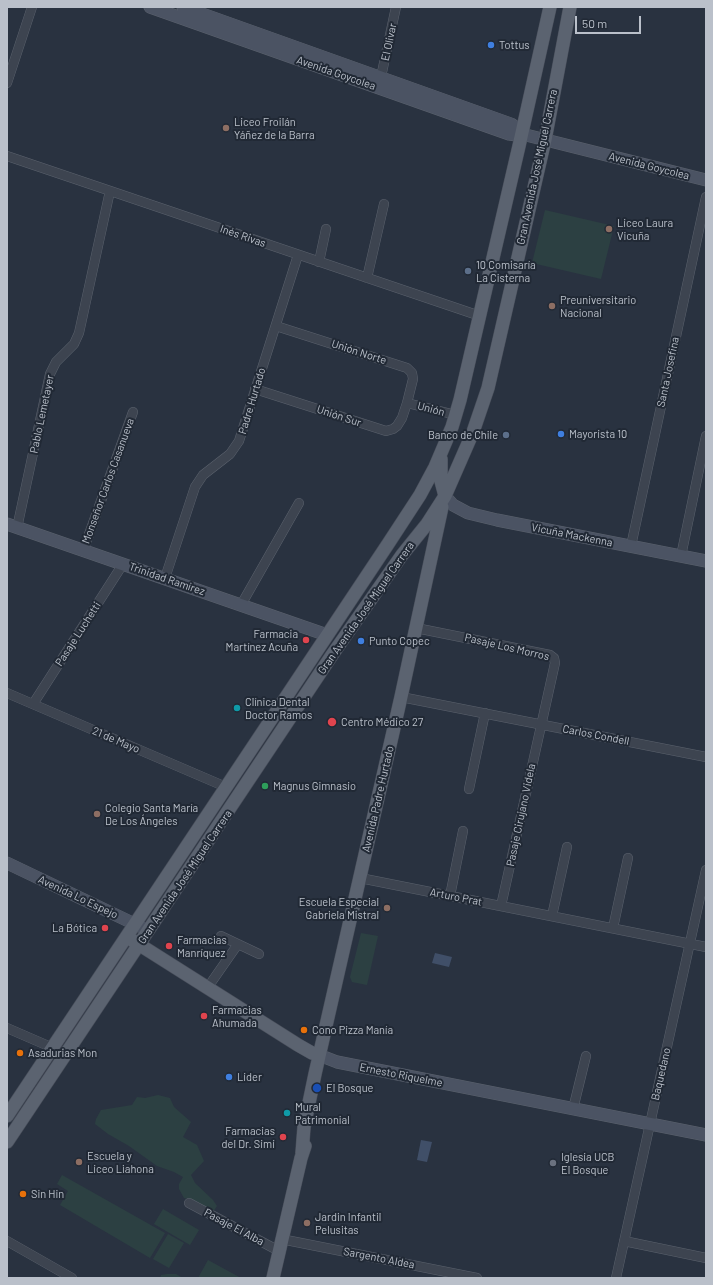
<!DOCTYPE html>
<meta charset="utf-8">
<style>
body{margin:0}
#map{position:relative;width:713px;height:1285px;overflow:hidden;background:#293240;font-family:Barlow,sans-serif}
canvas{display:block}
.frame{position:absolute;inset:0;border:8px solid #bac0ca;pointer-events:none}
.scale{position:absolute;left:575px;top:16px;width:66px;height:18px;box-sizing:border-box;border:2px solid #bac0ca;border-top:0;padding-left:5px;font-size:12px;line-height:14px;white-space:nowrap;color:#bac0ca;-webkit-text-stroke:3px #212935;paint-order:stroke}
</style>
<div id="map">
<canvas width="713" height="1285"></canvas>
<div class="frame"></div>
<div class="scale">50 m</div>
</div>
<script>
const c = document.querySelector('canvas').getContext('2d');
c.lineJoin = 'round';
function paint(path, color) { c.fillStyle = color; c.fill(path, 'evenodd'); }
const poly = rows => new Path2D(rows.map(r => 'M' + r).join(''));
function trace(path, color, width, dash) { c.strokeStyle = color; c.lineWidth = width; c.lineCap = dash ? 'butt' : 'round'; c.setLineDash(dash || []); c.stroke(path); }
function write(font, color, halo, rows, align = 'center') {
  c.font = font + ' Barlow,sans-serif'; c.lineWidth = 4; c.setLineDash([]); c.textBaseline = 'middle'; c.strokeStyle = halo; c.fillStyle = color; for (const [text, x, y, turn = 0] of rows) {
    c.save(); c.translate(x, y); c.rotate((+turn || 0) * Math.PI / 180); c.textAlign = isNaN(turn) ? turn : align; if (halo) c.strokeText(text, 0, 0); c.fillText(text, 0, 0); c.restore();
  }
}
paint(poly([
 [545,210,614,226,601,279,532,263],
 [361,933,378,936,367,985,352,982,350,977],
 [158,1095,170,1098,174,1107,191,1122,183,1137,197,1145,204,1161,191,1175,195,1183,213,1200,217,1206,213,1212,206,1209,198,1202,184,1198,179,1189,179,1184,183,1177,174,1172,157,1166,129,1146,108,1134,95,1124,96,1119,101,1110,132,1105,137,1097,145,1098],
 [62,1175,165,1233,150,1258,60,1205,68,1191,57,1184],
 [163,1209,199,1230,190,1245,154,1224],
 [168,1234,184,1243,169,1268,153,1259],
 [208,1260,241,1278,198,1278],
 [167,1274,176,1274,183,1278,160,1278,161,1275]
]), '#2c4042');
paint(poly([
 [435,953,452,957,449,967,432,963],
 [421,1140,432,1142,427,1162,417,1160]
]), '#404f68');
const street = poly([
 [381,77,396,7],
 [7,83,32,7],
 [7,156,480,316],
 [319,262,326,229],
 [367,278,384,204],
 [255,389,386,431,393,429,397,426,402,418,407,403,413,379,412,373,407,368,276,326],
 [407,403,456,415],
 [17,528,50,374,56,362,74,344,79,333,110,191],
 [631,546,706,197],
 [83,551,133,412],
 [681,556,706,436],
 [165,578,195,487,203,475,230,454,239,441,298,255],
 [241,605,299,503],
 [416,628,550,655,554,658,555,663,501,906],
 [7,693,226,787],
 [401,697,706,757],
 [33,704,123,564],
 [469,789,485,713],
 [360,878,706,947],
 [450,896,463,831],
 [552,916,567,847],
 [613,928,628,858],
 [221,936,259,954],
 [208,987,238,944],
 [7,1028,67,1054],
 [573,1109,586,1056],
 [189,1203,279,1251],
 [281,1239,477,1278],
 [7,1241,72,1278],
 [624,1241,706,1258],
 [616,1278,706,870]
]);
const secondary = poly([
 [150,7,509,134,516,135,522,134,706,180],
 [183,7,511,124,517,128,522,134],
 [445,496,453,505,468,513,497,520,706,561],
 [7,524,327,635],
 [7,863,143,928],
 [319,1055,337,1062,706,1135]
]);
const primary = poly([
 [441,459,441,481,445,496],
 [132,940,298,1045,312,1053,319,1055],
 [7,1116,388,544,420,495,435,467,452,427,460,400,519,146,550,7],
 [7,1142,332,655,402,555,427,524,445,496,473,432,488,388,545,140,570,7],
 [302,1153,304,1127,315,1074,401,697,442,507],
 [273,1278,301,1158,305,1146]
]);
trace(street, '#5b626d', 10);
trace(secondary, '#5b626d', 13);
trace(primary, '#474d59', 14);
trace(street, '#3d4450', 9);
trace(secondary, '#4b5363', 12);
trace(primary, '#5b6370', 13);
for (const [x, y, r, color] of [
 [491,45,4,"#3f7fe0"],
 [226,128,4,"#8d6e63"],
 [609,229,4,"#8d6e63"],
 [468,271,4,"#5c6f8a"],
 [552,306,4,"#8d6e63"],
 [561,434,4,"#3f7fe0"],
 [506,435,4,"#5c6f8a"],
 [306,640,4,"#e0444e"],
 [361,641,4,"#3f7fe0"],
 [237,708,4,"#0f9aa8"],
 [332,722,5,"#e0444e"],
 [265,786,4,"#2e9e5b"],
 [97,814,4,"#8d6e63"],
 [387,908,4,"#8d6e63"],
 [105,928,4,"#e0444e"],
 [169,946,4,"#e0444e"],
 [204,1016,4,"#e0444e"],
 [304,1030,4,"#e8710a"],
 [20,1053,4,"#e8710a"],
 [229,1077,4,"#3f7fe0"],
 [317,1088,5,"#1a4fb4"],
 [287,1113,4,"#0f9aa8"],
 [283,1137,4,"#e0444e"],
 [79,1162,4,"#8d6e63"],
 [553,1163,4,"#6b7280"],
 [23,1194,4,"#e8710a"],
 [307,1223,4,"#8d6e63"]
]) { const dot = new Path2D(); dot.arc(x, y, r, 0, 2 * Math.PI); c.fillStyle = color; c.fill(dot); trace(dot, '#212935', 1.5); }
write('11px', '#bac0ca', '#212935', [
 ["El Olivar",389,42,-78],
 ["Avenida Goycolea",336,73,19],
 ["Avenida Goycolea",649,166,14],
 ["Gran Avenida José Miguel Carrera",537,167,-78],
 ["Inés Rivas",243,236,19],
 ["Unión Norte",359,352,18],
 ["Santa Josefina",668,372,-78],
 ["Padre Hurtado",252,401,-73],
 ["Unión",431,409,15],
 ["Pablo Lemetayer",42,414,-78],
 ["Unión Sur",339,416,18],
 ["Monseñor Carlos Casanueva",108,481,-70],
 ["Vicuña Mackenna",572,535,11],
 ["Trinidad Ramírez",167,579,19],
 ["Gran Avenida José Miguel Carrera",366,608,-55],
 ["Pasaje Luchetti",78,634,-57],
 ["Pasaje Los Morros",507,647,13],
 ["Carlos Condell",596,735,11],
 ["21 de Mayo",116,740,23],
 ["Avenida Padre Hurtado",378,799,-77],
 ["Pasaje Cirujano Videla",521,815,-78],
 ["Gran Avenida José Miguel Carrera",185,877,-56],
 ["Avenida Lo Espejo",78,897,25],
 ["Arturo Prat",456,897,11],
 ["Baquedano",661,1074,-77],
 ["Ernesto Riquelme",401,1075,11],
 ["Pasaje El Alba",234,1227,28],
 ["Sargento Aldea",379,1258,11]
]);
write('11px', '#bac0ca', '#212935', [
 ["Tottus",499,45],
 ["Liceo Froilán",234,122],
 ["Yáñez de la Barra",234,135],
 ["Liceo Laura",617,223],
 ["Vicuña",617,236],
 ["10 Comisaría",476,265],
 ["La Cisterna",476,278],
 ["Preuniversitario",560,300],
 ["Nacional",560,313],
 ["Mayorista 10",569,434],
 ["Banco de Chile",498,435,"right"],
 ["Farmacia",298,634,"right"],
 ["Martínez Acuña",298,647,"right"],
 ["Punto Copec",369,641],
 ["Clínica Dental",245,702],
 ["Doctor Ramos",245,715],
 ["Centro Médico 27",341,722],
 ["Magnus Gimnasio",273,786],
 ["Colegio Santa María",105,808],
 ["De Los Ángeles",105,821],
 ["Escuela Especial",379,902,"right"],
 ["Gabriela Mistral",379,915,"right"],
 ["La Bótica",97,928,"right"],
 ["Farmacias",177,940],
 ["Manríquez",177,953],
 ["Farmacias",212,1010],
 ["Ahumada",212,1023],
 ["Cono Pizza Manía",312,1030],
 ["Asadurias Mon",28,1053],
 ["Lider",237,1077],
 ["El Bosque",326,1088],
 ["Mural",295,1107],
 ["Patrimonial",295,1120],
 ["Farmacias",275,1131,"right"],
 ["del Dr. Simi",275,1144,"right"],
 ["Escuela y",87,1156],
 ["Liceo Liahona",87,1169],
 ["Iglesia UCB",561,1157],
 ["El Bosque",561,1170],
 ["Sin Hin",31,1194],
 ["Jardin Infantil",315,1217],
 ["Pelusitas",315,1230]
], 'left');
</script>
